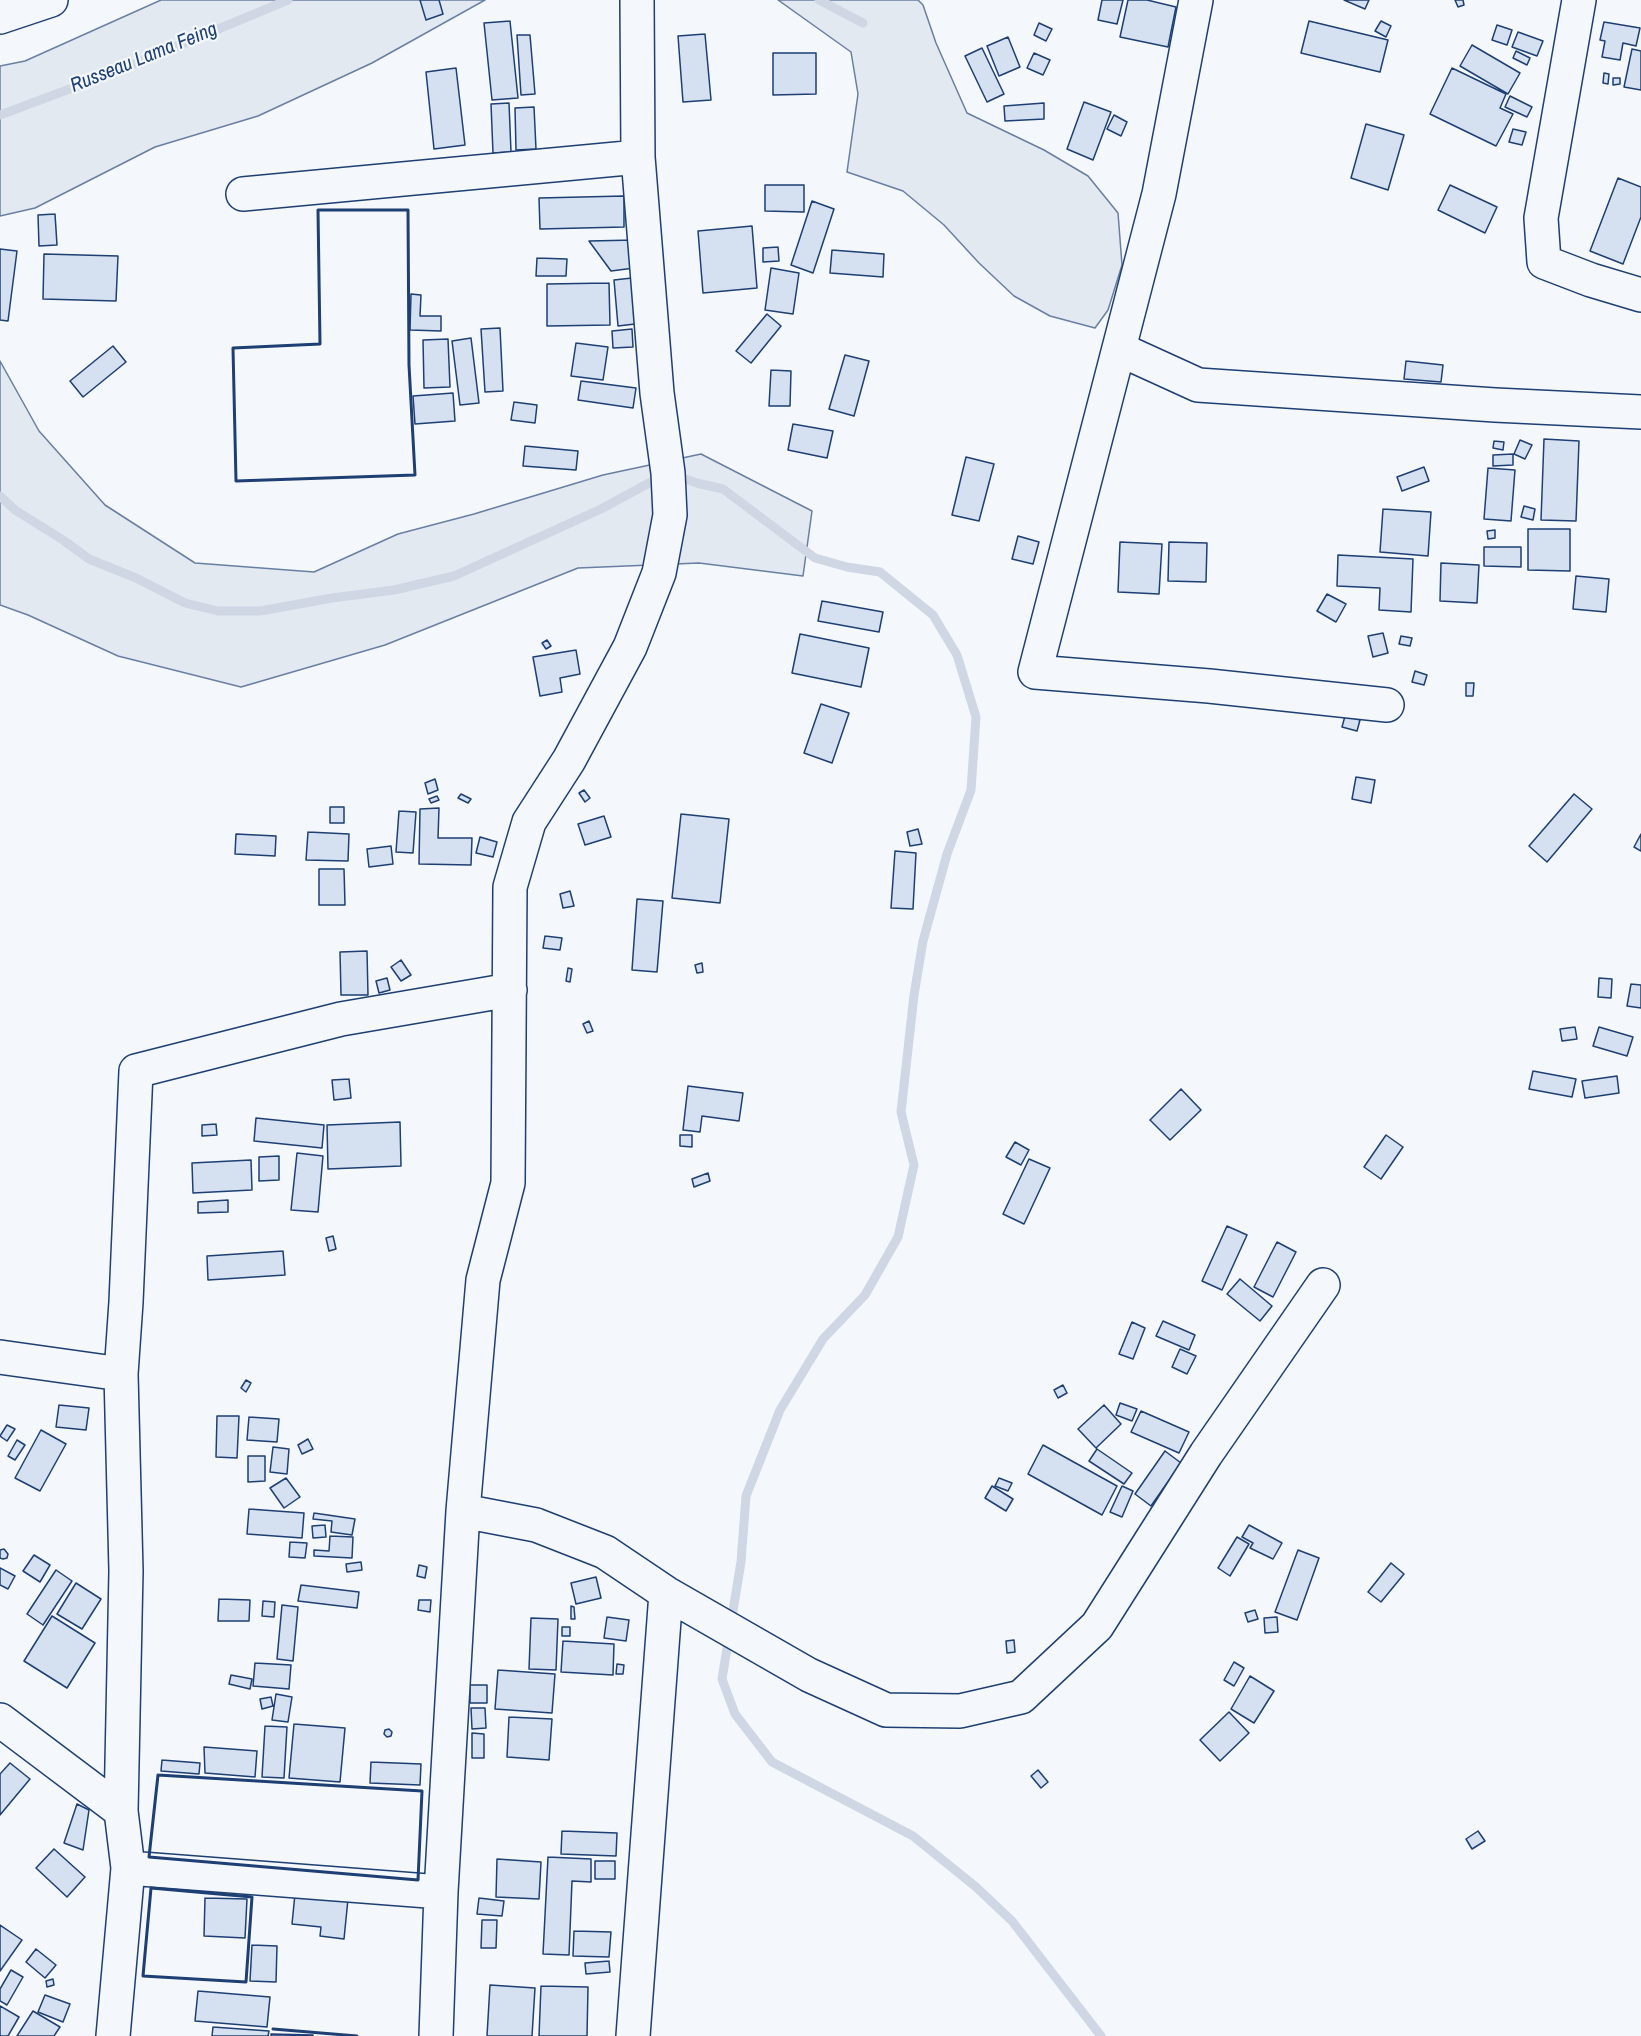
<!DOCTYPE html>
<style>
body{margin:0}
canvas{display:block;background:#f4f7fb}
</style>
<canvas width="1641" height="2036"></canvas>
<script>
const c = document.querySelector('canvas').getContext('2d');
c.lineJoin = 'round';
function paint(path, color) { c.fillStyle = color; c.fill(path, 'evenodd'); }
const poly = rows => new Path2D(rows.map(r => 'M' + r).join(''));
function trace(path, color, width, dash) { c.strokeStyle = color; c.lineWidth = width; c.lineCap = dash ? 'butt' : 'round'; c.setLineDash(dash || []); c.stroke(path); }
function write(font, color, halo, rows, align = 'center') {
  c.font = font + ' "Archivo Narrow",sans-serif'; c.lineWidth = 4.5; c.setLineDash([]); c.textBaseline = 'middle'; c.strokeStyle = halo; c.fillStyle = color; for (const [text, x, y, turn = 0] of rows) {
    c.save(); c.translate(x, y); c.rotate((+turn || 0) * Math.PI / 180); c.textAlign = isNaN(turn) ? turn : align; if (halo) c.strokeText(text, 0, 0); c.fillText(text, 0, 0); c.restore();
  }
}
const green = poly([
 [161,0,485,0,372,63,258,116,155,147,35,208,0,216,0,66,25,61,161,0],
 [778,0,918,0,923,5,936,43,967,113,1044,150,1088,176,1118,213,1122,265,1108,310,1095,328,1050,316,1014,296,979,263,944,225,903,191,847,172,858,94,851,52,778,0],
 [0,361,39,431,105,505,195,563,314,572,398,534,474,514,603,475,701,454,812,511,803,576,699,563,578,568,385,645,241,687,118,656,28,615,0,605,0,361]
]);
paint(green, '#e3e9f0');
trace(green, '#687fa3', 1.5);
trace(poly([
 [819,0,863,23],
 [0,115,115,72,288,0],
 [674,475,697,483,723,489,815,558,847,567,880,572,933,615,957,655,976,717,971,790,947,854,923,941,914,995,901,1112,914,1165,898,1237,865,1295,823,1339,780,1410,746,1496,741,1562,731,1623],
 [0,496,15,510,63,540,89,559,136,578,185,603,218,611,260,611,332,598,394,590,454,576,601,509,662,476],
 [729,1636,722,1679,735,1714,772,1762,913,1836,976,1887,1012,1921,1101,2036]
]), '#cfd7e4', 9);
const building = poly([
 [420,0,439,0,443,14,426,20,420,0],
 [1102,0,1123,0,1117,24,1098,20,1102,0],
 [1128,0,1147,0,1176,7,1168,47,1120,37,1128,0],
 [1344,0,1369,0,1365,9,1344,0],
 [1455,0,1463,0,1464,5,1458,7,1455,0],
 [510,21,518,98,492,100,484,23,510,21],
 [1309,21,1388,40,1380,72,1301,53,1309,21],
 [1381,21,1391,26,1386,37,1375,31,1381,21],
 [1604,22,1640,28,1636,46,1623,43,1620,60,1602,57,1605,41,1600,40,1604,22],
 [1039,23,1052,29,1046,41,1034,35,1039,23],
 [1497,25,1512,30,1507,45,1492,40,1497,25],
 [1518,32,1543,41,1537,56,1512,47,1518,32],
 [705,34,711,100,683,102,678,36,705,34],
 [517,35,530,35,535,94,521,95,517,35],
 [1008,37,1020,67,999,76,987,46,1008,37],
 [1472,45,1520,73,1508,94,1460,66,1472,45],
 [982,48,1004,94,987,102,965,56,982,48],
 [1632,49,1641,51,1641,90,1624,87,1632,49],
 [1516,51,1530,58,1527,65,1513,58,1516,51],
 [773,53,816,53,816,94,773,95,773,53],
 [1034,53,1050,60,1043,75,1027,68,1034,53],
 [456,68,465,145,434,149,426,72,456,68],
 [1452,68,1506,94,1500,108,1513,114,1496,146,1430,114,1452,68],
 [1604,73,1609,74,1608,84,1603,83,1604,73],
 [1613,78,1620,78,1620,84,1613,85,1613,78],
 [1510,96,1532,107,1527,117,1505,107,1510,96],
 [1084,102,1111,112,1093,160,1067,149,1084,102],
 [509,103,511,152,493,153,491,104,509,103],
 [1044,103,1044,119,1005,121,1004,106,1044,103],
 [534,107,536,149,516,150,515,108,534,107],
 [1114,115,1127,122,1121,136,1107,129,1114,115],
 [1366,124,1404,135,1388,190,1351,178,1366,124],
 [1513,129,1526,132,1522,145,1509,142,1513,129],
 [1618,178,1641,187,1641,217,1623,264,1590,251,1618,178],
 [765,185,804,185,804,212,765,211,765,185],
 [1450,185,1497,207,1485,233,1438,210,1450,185],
 [624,196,624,227,540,229,539,198,624,196],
 [812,201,834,209,813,273,791,265,812,201],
 [55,214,57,245,39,246,38,215,55,214],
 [752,226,757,288,703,293,698,231,752,226],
 [635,240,642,267,611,271,589,241,635,240],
 [778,247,779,261,763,262,763,248,778,247],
 [0,249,17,251,8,321,0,320,0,249],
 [832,250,884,254,883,277,830,273,832,250],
 [44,254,118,256,116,301,43,299,44,254],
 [537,258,567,259,566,276,536,276,537,258],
 [771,268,799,273,793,314,765,310,771,268],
 [632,278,635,324,618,326,614,280,632,278],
 [609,283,610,325,547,326,547,284,609,283],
 [411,294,421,295,420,316,441,316,441,331,410,330,411,294],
 [767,314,781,326,751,363,736,351,767,314],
 [500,328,503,391,485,392,481,329,500,328],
 [632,329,633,347,613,348,612,331,632,329],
 [471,338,479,403,460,405,452,341,471,338],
 [448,339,450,387,424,388,423,340,448,339],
 [576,343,608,347,603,380,571,376,576,343],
 [113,346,126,362,83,397,70,381,113,346],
 [845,355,869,361,854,416,829,409,845,355],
 [1406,361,1443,365,1441,382,1404,379,1406,361],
 [771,370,791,371,790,406,769,406,771,370],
 [581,381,636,388,633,408,578,400,581,381],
 [453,393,455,421,415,424,413,396,453,393],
 [514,402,537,405,535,423,511,420,514,402],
 [793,424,833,431,827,458,788,450,793,424],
 [1544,439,1579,441,1576,521,1541,520,1544,439],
 [1520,440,1532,445,1525,459,1514,454,1520,440],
 [1494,441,1504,442,1503,450,1493,448,1494,441],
 [525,446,578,451,576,470,523,466,525,446],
 [1513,454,1513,465,1493,466,1493,455,1513,454],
 [966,457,994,464,979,521,952,515,966,457],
 [1424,467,1429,481,1402,491,1397,477,1424,467],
 [1488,468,1515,470,1511,521,1484,519,1488,468],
 [1524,506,1535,509,1533,520,1521,517,1524,506],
 [1383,509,1431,512,1428,556,1380,552,1383,509],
 [1528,529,1570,529,1570,571,1528,570,1528,529],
 [1495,530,1495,538,1488,539,1487,531,1495,530],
 [1018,536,1039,542,1033,564,1012,559,1018,536],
 [1120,542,1162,544,1159,594,1118,592,1120,542],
 [1169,542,1207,543,1206,582,1168,581,1169,542],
 [1484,547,1521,547,1521,567,1484,566,1484,547],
 [1338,555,1413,559,1411,612,1379,610,1380,588,1337,586,1338,555],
 [1441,563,1479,565,1477,603,1440,601,1441,563],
 [1576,576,1609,579,1606,612,1573,609,1576,576],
 [1327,594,1346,604,1336,622,1317,611,1327,594],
 [822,601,883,612,879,632,818,621,822,601],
 [1383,633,1388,653,1373,657,1368,636,1383,633],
 [800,634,869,648,861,687,792,673,800,634],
 [1401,636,1412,638,1410,646,1399,644,1401,636],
 [547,640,551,646,546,649,542,643,547,640],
 [576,650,580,674,560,678,562,692,540,696,533,657,576,650],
 [1415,671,1427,675,1424,685,1412,682,1415,671],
 [1466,683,1474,683,1473,696,1466,696,1466,683],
 [821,704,849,713,832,763,804,753,821,704],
 [1345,716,1360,720,1357,731,1342,727,1345,716],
 [1356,777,1375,780,1371,803,1352,799,1356,777],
 [435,779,438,790,428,794,425,783,435,779],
 [584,790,590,798,585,802,579,793,584,790],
 [461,794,471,799,468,803,458,798,461,794],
 [1574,794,1592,809,1547,862,1529,846,1574,794],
 [437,796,439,800,431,803,429,799,437,796],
 [330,807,344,807,344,823,330,823,330,807],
 [439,808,438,838,472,838,471,865,419,864,420,809,439,808],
 [399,811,416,812,413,853,396,852,399,811],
 [681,814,729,819,720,903,672,898,681,814],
 [604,816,611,837,585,845,578,824,604,816],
 [918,829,922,844,910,846,907,832,918,829],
 [308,832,349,834,348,861,306,860,308,832],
 [236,834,276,836,275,856,235,854,236,834],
 [1641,834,1641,851,1634,847,1641,834],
 [480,837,497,842,493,857,476,853,480,837],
 [391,846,393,864,369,867,367,849,391,846],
 [895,851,916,853,913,909,891,908,895,851],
 [319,869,344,869,345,905,319,905,319,869],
 [570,891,574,906,563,908,560,894,570,891],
 [637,899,663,901,657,972,632,970,637,899],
 [545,936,562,938,560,950,543,948,545,936],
 [367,951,368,995,341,995,340,952,367,951],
 [401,960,411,975,401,981,391,967,401,960],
 [702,963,703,972,697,973,695,965,702,963],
 [568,968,572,969,570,982,566,981,568,968],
 [387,978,390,990,379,993,376,981,387,978],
 [1599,978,1612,979,1611,998,1598,997,1599,978],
 [1631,984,1641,985,1641,1008,1627,1006,1631,984],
 [589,1021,593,1031,587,1033,583,1024,589,1021],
 [1575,1027,1577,1039,1562,1041,1560,1029,1575,1027],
 [1599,1027,1633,1037,1627,1056,1593,1046,1599,1027],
 [1533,1071,1576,1079,1572,1097,1529,1089,1533,1071],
 [1617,1076,1619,1093,1585,1098,1582,1081,1617,1076],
 [349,1079,351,1098,334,1100,332,1080,349,1079],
 [688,1086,743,1093,739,1121,702,1116,700,1132,683,1130,688,1086],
 [1181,1089,1201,1110,1170,1140,1150,1120,1181,1089],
 [256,1118,324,1125,322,1148,254,1141,256,1118],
 [400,1122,401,1166,328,1169,327,1125,400,1122],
 [216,1124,217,1135,202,1136,202,1125,216,1124],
 [680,1135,692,1135,692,1147,680,1146,680,1135],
 [1386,1135,1403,1147,1381,1179,1364,1167,1386,1135],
 [1015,1142,1029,1150,1021,1165,1006,1157,1015,1142],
 [297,1153,323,1156,318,1212,291,1210,297,1153],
 [279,1156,279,1180,259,1181,259,1157,279,1156],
 [1029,1159,1050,1168,1024,1224,1003,1214,1029,1159],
 [251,1160,252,1190,193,1193,192,1163,251,1160],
 [708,1173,710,1181,694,1187,692,1179,708,1173],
 [228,1200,228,1212,198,1213,198,1202,228,1200],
 [1227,1226,1247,1235,1222,1290,1202,1281,1227,1226],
 [333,1236,336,1249,329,1251,326,1238,333,1236],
 [1277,1242,1296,1252,1273,1297,1254,1287,1277,1242],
 [283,1251,285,1275,208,1280,207,1256,283,1251],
 [1240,1279,1272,1306,1260,1321,1227,1294,1240,1279],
 [1163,1321,1195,1335,1189,1350,1156,1336,1163,1321],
 [1132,1322,1145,1328,1133,1359,1119,1354,1132,1322],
 [1180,1349,1196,1356,1187,1374,1172,1367,1180,1349],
 [246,1380,251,1383,246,1392,241,1388,246,1380],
 [1063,1385,1067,1393,1058,1398,1054,1390,1063,1385],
 [1120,1403,1137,1409,1132,1421,1116,1415,1120,1403],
 [59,1405,89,1408,86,1430,56,1427,59,1405],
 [1104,1405,1121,1424,1096,1448,1078,1429,1104,1405],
 [1141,1411,1189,1432,1179,1453,1131,1432,1141,1411],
 [217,1416,239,1416,237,1458,216,1457,217,1416],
 [249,1417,279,1419,277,1442,247,1440,249,1417],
 [7,1425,15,1429,7,1441,0,1436,7,1425],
 [41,1430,66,1444,40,1491,15,1478,41,1430],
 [308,1439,313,1449,302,1454,298,1445,308,1439],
 [17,1440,25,1445,15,1460,8,1456,17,1440],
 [1043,1445,1117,1486,1102,1515,1028,1474,1043,1445],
 [273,1447,289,1449,287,1474,270,1472,273,1447],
 [1097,1449,1132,1473,1124,1484,1089,1461,1097,1449],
 [1165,1451,1181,1463,1151,1506,1135,1494,1165,1451],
 [248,1456,265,1456,265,1481,248,1482,248,1456],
 [286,1478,300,1497,284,1508,270,1488,286,1478],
 [999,1478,1012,1483,1008,1491,995,1486,999,1478],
 [992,1486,1013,1499,1006,1511,985,1498,992,1486],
 [1122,1486,1133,1491,1122,1517,1110,1512,1122,1486],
 [249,1509,304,1513,302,1538,247,1534,249,1509],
 [314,1513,355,1519,352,1535,331,1532,332,1521,313,1519,314,1513],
 [325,1525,326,1537,313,1538,312,1526,325,1525],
 [1249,1525,1282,1543,1273,1559,1250,1548,1253,1543,1242,1537,1249,1525],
 [330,1536,353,1537,352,1558,314,1556,314,1550,329,1551,330,1536],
 [1237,1537,1249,1544,1230,1576,1218,1568,1237,1537],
 [290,1542,307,1543,305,1558,289,1557,290,1542],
 [4,1549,8,1554,7,1558,3,1559,0,1558,0,1550,4,1549],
 [1298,1550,1319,1558,1297,1620,1275,1612,1298,1550],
 [34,1555,50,1565,40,1582,23,1571,34,1555],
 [361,1562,362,1570,347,1572,346,1564,361,1562],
 [1391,1563,1404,1574,1381,1602,1368,1592,1391,1563],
 [419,1565,427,1567,425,1578,417,1576,419,1565],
 [0,1568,15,1576,8,1589,0,1585,0,1568],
 [56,1570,72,1581,43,1625,27,1614,56,1570],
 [596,1577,601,1598,576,1604,571,1583,596,1577],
 [76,1583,101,1599,82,1629,57,1614,76,1583],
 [301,1585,359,1592,357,1608,298,1601,301,1585],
 [219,1599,250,1600,249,1621,218,1621,219,1599],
 [419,1600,431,1600,430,1612,418,1610,419,1600],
 [263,1601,275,1602,274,1617,262,1616,263,1601],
 [282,1605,298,1607,293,1661,277,1659,282,1605],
 [571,1606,574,1607,575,1619,571,1619,571,1606],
 [1255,1610,1258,1619,1248,1622,1245,1613,1255,1610],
 [52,1616,95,1643,67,1688,24,1661,52,1616],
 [607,1617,629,1620,626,1641,604,1638,607,1617],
 [1277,1617,1278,1632,1265,1633,1264,1618,1277,1617],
 [531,1618,558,1619,556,1670,529,1669,531,1618],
 [562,1627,570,1627,570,1636,562,1636,562,1627],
 [1014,1640,1015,1652,1007,1653,1006,1641,1014,1640],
 [563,1641,614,1644,613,1675,561,1672,563,1641],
 [1234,1662,1244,1668,1234,1686,1224,1680,1234,1662],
 [255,1663,291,1665,289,1689,253,1686,255,1663],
 [617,1664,624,1665,623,1674,616,1674,617,1664],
 [498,1670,555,1674,552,1713,495,1709,498,1670],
 [231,1675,252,1679,250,1689,229,1684,231,1675],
 [1250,1676,1274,1691,1254,1723,1231,1709,1250,1676],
 [470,1685,487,1685,487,1703,470,1703,470,1685],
 [276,1694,292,1697,288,1722,272,1720,276,1694],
 [271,1697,273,1706,262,1709,260,1699,271,1697],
 [471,1708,485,1708,486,1728,472,1729,471,1708],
 [1229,1712,1249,1733,1220,1761,1200,1740,1229,1712],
 [509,1717,552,1719,549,1760,507,1757,509,1717],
 [294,1724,345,1728,340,1782,289,1778,294,1724],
 [265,1726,287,1727,284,1778,262,1777,265,1726],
 [389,1729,392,1732,391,1736,387,1737,384,1734,385,1730,389,1729],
 [472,1733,484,1734,484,1758,472,1758,472,1733],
 [204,1747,257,1751,255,1777,205,1773,204,1747],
 [162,1760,200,1763,199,1774,161,1771,162,1760],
 [371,1762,421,1764,420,1785,370,1783,371,1762],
 [10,1763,30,1779,0,1815,0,1774,10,1763],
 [1038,1770,1048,1782,1041,1788,1031,1776,1038,1770],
 [77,1804,89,1810,83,1850,64,1843,77,1804],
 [562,1831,617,1833,616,1856,561,1854,562,1831],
 [1478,1831,1485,1841,1472,1849,1466,1839,1478,1831],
 [54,1849,85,1877,67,1897,36,1868,54,1849],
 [548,1857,591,1859,591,1882,572,1881,569,1955,543,1954,548,1857],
 [497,1859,541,1862,539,1899,496,1897,497,1859],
 [595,1861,615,1861,615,1879,595,1879,595,1861],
 [295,1894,348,1899,344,1939,320,1936,321,1927,292,1924,295,1894],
 [205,1898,247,1899,245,1938,204,1936,205,1898],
 [479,1898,504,1901,502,1916,477,1914,479,1898],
 [482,1920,497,1920,496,1948,481,1948,482,1920],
 [0,1925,22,1940,0,1971,0,1925],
 [574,1931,611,1932,609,1957,573,1956,574,1931],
 [252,1945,277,1946,276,1982,250,1981,252,1945],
 [36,1949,56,1965,45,1978,26,1962,36,1949],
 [609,1961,610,1972,586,1974,585,1963,609,1961],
 [11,1970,23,1977,7,2005,0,2001,0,1989,11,1970],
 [53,1979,54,1985,47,1987,46,1981,53,1979],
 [490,1985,535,1988,532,2036,487,2036,490,1985],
 [541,1986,588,1987,587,2036,539,2036,541,1986],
 [198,1991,270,1997,267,2027,195,2021,198,1991],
 [45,1995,70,2004,63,2022,38,2012,45,1995],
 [0,2006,19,2017,8,2036,0,2036,0,2006],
 [33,2011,60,2027,54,2036,17,2036,33,2011],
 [213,2027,269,2031,268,2036,212,2036,213,2027],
 [271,2034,313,2035,313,2036,271,2036,271,2034]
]);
paint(building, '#d5e0f0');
trace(building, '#1d3f73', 1.5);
const minor = poly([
 [1196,0,1159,194,1035,672,1209,686,1387,705],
 [1579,0,1541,218,1544,262,1591,280,1641,295],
 [0,17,51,0],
 [243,194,638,157],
 [1119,349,1198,385,1495,405,1641,412],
 [0,1357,121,1374],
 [463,1511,536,1525,605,1552,666,1593,809,1675,886,1710,960,1711,1021,1697,1097,1626,1206,1454,1323,1285],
 [0,1720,121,1811],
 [128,1868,441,1892],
 [113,2036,128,1868,121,1811,126,1571,121,1374,126,1302,136,1071,341,1019,510,990],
 [436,2036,441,1892,463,1511,483,1280,508,1183,510,887,529,822,569,760,630,647,659,573,670,515,668,473,657,393,638,157,637,0],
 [633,2036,666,1593]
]);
trace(minor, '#1d3f73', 36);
trace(minor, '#f4f7fb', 33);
trace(poly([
 [318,210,408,210,409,365,415,475,236,481,233,348,320,344,318,210],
 [158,1775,422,1791,418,1880,149,1857,158,1775],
 [151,1888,252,1897,246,1982,143,1976,151,1888],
 [273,2029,357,2036]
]), '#1d3f73', 3);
write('italic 20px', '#1d3f73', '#f4f7fb', [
 ["Russeau Lama Feing",144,58,-22]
]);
</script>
